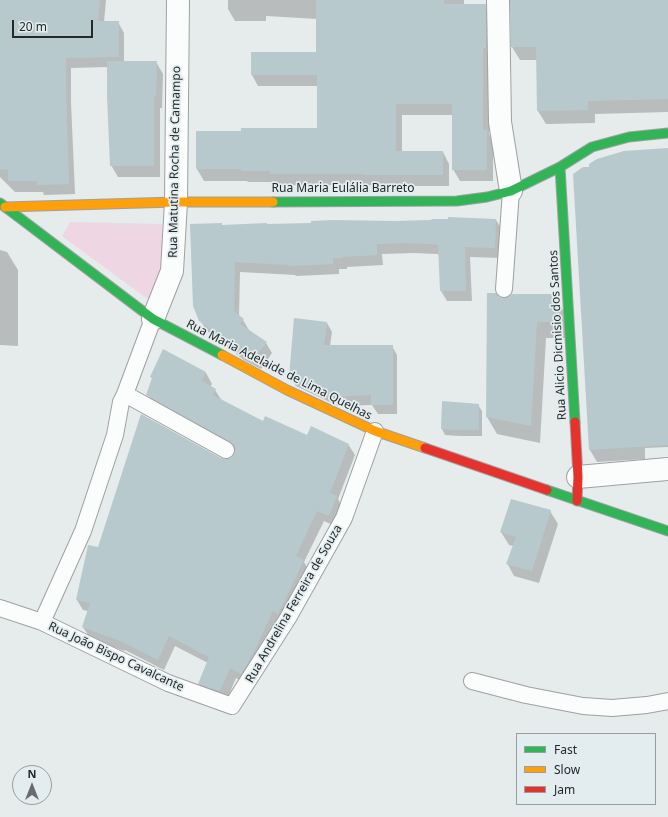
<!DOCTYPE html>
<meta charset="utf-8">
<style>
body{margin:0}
#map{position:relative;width:668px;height:817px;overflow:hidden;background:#e6ebec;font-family:"Noto Sans",sans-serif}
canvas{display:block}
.legend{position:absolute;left:516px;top:733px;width:140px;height:72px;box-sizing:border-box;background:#e3edef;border:1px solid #979e9f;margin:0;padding:5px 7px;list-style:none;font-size:12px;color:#242828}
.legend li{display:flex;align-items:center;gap:8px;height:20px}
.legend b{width:20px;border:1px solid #979e9f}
.north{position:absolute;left:12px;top:765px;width:40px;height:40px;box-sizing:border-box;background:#e3edef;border:1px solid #979e9f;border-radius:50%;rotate:0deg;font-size:11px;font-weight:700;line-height:16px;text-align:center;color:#242828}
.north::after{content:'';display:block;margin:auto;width:14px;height:18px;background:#686c6d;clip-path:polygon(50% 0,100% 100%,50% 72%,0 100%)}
.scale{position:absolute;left:12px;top:20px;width:81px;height:18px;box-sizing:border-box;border:2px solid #242828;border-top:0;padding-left:5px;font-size:12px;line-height:14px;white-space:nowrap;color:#242828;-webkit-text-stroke:3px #e3edef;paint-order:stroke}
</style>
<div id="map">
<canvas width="668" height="817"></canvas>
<ul class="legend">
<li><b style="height:5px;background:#30b455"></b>Fast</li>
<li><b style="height:5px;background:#ff9f0a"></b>Slow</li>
<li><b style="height:5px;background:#e5322d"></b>Jam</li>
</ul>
<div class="north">N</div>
<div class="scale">20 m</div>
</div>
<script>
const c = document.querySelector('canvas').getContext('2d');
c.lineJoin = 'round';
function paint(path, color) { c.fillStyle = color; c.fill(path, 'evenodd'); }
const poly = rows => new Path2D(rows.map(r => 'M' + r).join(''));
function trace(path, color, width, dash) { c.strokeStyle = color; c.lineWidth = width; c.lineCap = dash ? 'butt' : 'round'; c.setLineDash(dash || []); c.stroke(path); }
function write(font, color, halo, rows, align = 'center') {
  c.font = font + ' "Noto Sans",sans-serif'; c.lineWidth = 3.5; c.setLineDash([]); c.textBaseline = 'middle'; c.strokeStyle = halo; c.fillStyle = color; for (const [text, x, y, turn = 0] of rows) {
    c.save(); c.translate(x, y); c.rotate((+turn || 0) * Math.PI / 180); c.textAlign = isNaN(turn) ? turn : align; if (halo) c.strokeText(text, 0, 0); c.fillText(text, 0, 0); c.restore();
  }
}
paint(poly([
 [70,222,162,224,164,258,153,303,62,236]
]), '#eed6e2');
paint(poly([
 [0,0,106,0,104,22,118,22,124,33,124,62,156,62,163,74,162,108,160,108,160,177,118,177,111,165,108,67,71,68,71,102,75,194,44,195,43,192,15,192,0,177],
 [228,0,464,0,464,5,485,5,492,17,489,60,489,134,493,142,493,181,460,181,453,169,453,115,402,115,402,152,443,152,449,164,449,186,372,186,371,185,278,185,276,182,248,182,247,181,204,181,197,169,197,132,242,132,318,128,318,86,258,86,252,75,317,53,317,19,266,16,266,21,235,21,228,9],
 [512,0,668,0,668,112,595,114,595,123,546,124,538,111,537,60,520,60,512,47],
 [668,149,668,447,645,448,645,459,597,462,590,450,574,174],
 [496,220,502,230,501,258,470,257,472,301,447,301,441,291,440,255,437,254,414,253,382,254,383,265,347,267,347,269,339,269,339,274,296,276,295,275,240,272,239,317,243,320,249,330,266,343,272,353,261,369,244,360,207,331,200,320,222,226],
 [0,250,7,252,18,270,18,346,0,345],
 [554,295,564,312,566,338,546,338,540,443,497,434,487,417,498,298,504,299],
 [327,323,332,332,330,346,392,346,397,355,397,414,378,414,372,405,338,406,296,386,290,377],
 [163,350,206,373,212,384,210,387,215,390,222,401,264,422,308,437,348,444,355,455,338,499,342,507,335,526,324,521,304,562,310,572,247,684,236,678,226,702,205,694,199,684,208,663,175,646,164,670,125,650,124,651,90,638,83,627,88,611,83,610,77,600,98,549,221,459,231,459,236,451,154,406,148,395,153,379,151,377],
 [478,405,482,411,482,436,460,436,445,435,442,429],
 [550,511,558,524,539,583,514,576,507,563,514,546,509,545,501,532]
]), '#0003');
paint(poly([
 [0,0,100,0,98,21,119,21,119,57,66,58,66,91,69,184,37,185,37,181,8,181,8,169,0,170],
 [316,0,444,0,444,4,486,4,486,48,483,48,483,130,487,130,487,170,452,170,452,104,396,104,396,151,443,151,443,175,364,175,364,174,270,174,270,171,241,171,241,169,196,169,196,131,241,131,241,128,317,128,317,75,251,75,251,52,316,52],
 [510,0,668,0,668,99,588,101,588,110,537,111,536,47,511,47],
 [107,61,157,61,156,96,154,96,154,166,110,166,107,96],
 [668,148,668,445,589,450,573,174,583,167,589,167,589,164,597,159,624,151],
 [448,217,496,219,495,248,465,247,466,291,440,291,438,245,430,244,407,243,377,244,377,255,342,257,342,258,333,258,333,264,289,266,289,265,235,262,234,311,244,319,240,324,267,342,254,359,237,349,199,321,193,306,190,224,222,223,222,225,267,223,267,224,311,223,311,221,333,220,395,221,431,220,432,219,448,219],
 [487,293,496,293,499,297,504,298,508,297,512,294,555,294,556,322,537,322,531,426,486,417],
 [294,318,327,322,324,345,393,345,393,405,371,405,371,395,332,397,323,393,323,392,289,377],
 [163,349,206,372,202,381,216,389,213,395,234,406,263,421,265,416,307,435,311,426,349,444,330,493,337,496,329,516,317,511,296,556,304,560,278,614,273,611,252,656,241,674,230,668,220,691,198,684,209,657,169,636,158,660,118,640,82,627,90,603,76,600,88,545,98,547,141,414,221,458,226,459,231,458,234,454,235,449,234,445,231,442,146,395,152,378,150,377],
 [442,401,479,404,479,430,456,430,441,429],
 [511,499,551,510,532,571,506,564,516,537,500,532]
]), '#b7c9cc');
const lane = poly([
 [504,289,511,191],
 [125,394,226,450],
 [0,608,42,622,168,683,232,706,288,618,344,518,375,431],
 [42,622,83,531,115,435,121,402,125,394,153,319],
 [472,681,526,695,583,706,612,708,647,705,668,701]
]);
const street = poly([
 [498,0,500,122,511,191],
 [153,319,172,271,176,202,178,0],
 [578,477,668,469]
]);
const fast = poly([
 [560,167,575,422],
 [273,202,457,201,487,197,511,191,560,167,592,147,629,137,668,133],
 [0,203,153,319,222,355],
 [547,490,668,531]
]);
const slow = poly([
 [5,207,176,202,273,202],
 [222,355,287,390,375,431,425,448]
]);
const jam = poly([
 [575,422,578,477,577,501],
 [425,448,547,490]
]);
trace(lane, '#9da1a1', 18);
trace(street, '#9da1a1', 24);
trace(fast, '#9da1a1', 11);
trace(slow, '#9da1a1', 11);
trace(jam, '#9da1a1', 11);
trace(lane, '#fbfcfc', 16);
trace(street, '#fbfcfc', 22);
trace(fast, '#30b455', 9);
trace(slow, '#ff9f0a', 9);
trace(jam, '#e5322d', 9);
write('12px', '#242828', '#e3edef', [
 ["Rua Matutina Rocha de Camampo",175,162,-89],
 ["Rua Maria Eulália Barreto",343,189],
 ["Rua Alicio Dicmisio dos Santos",558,335,-93],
 ["Rua Maria Adelaide de Lima Quelhas",279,370,27],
 ["Rua Andrelina Ferreira de Souza",294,604,-60],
 ["Rua João Bispo Cavalcante",116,657,25]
]);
</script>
